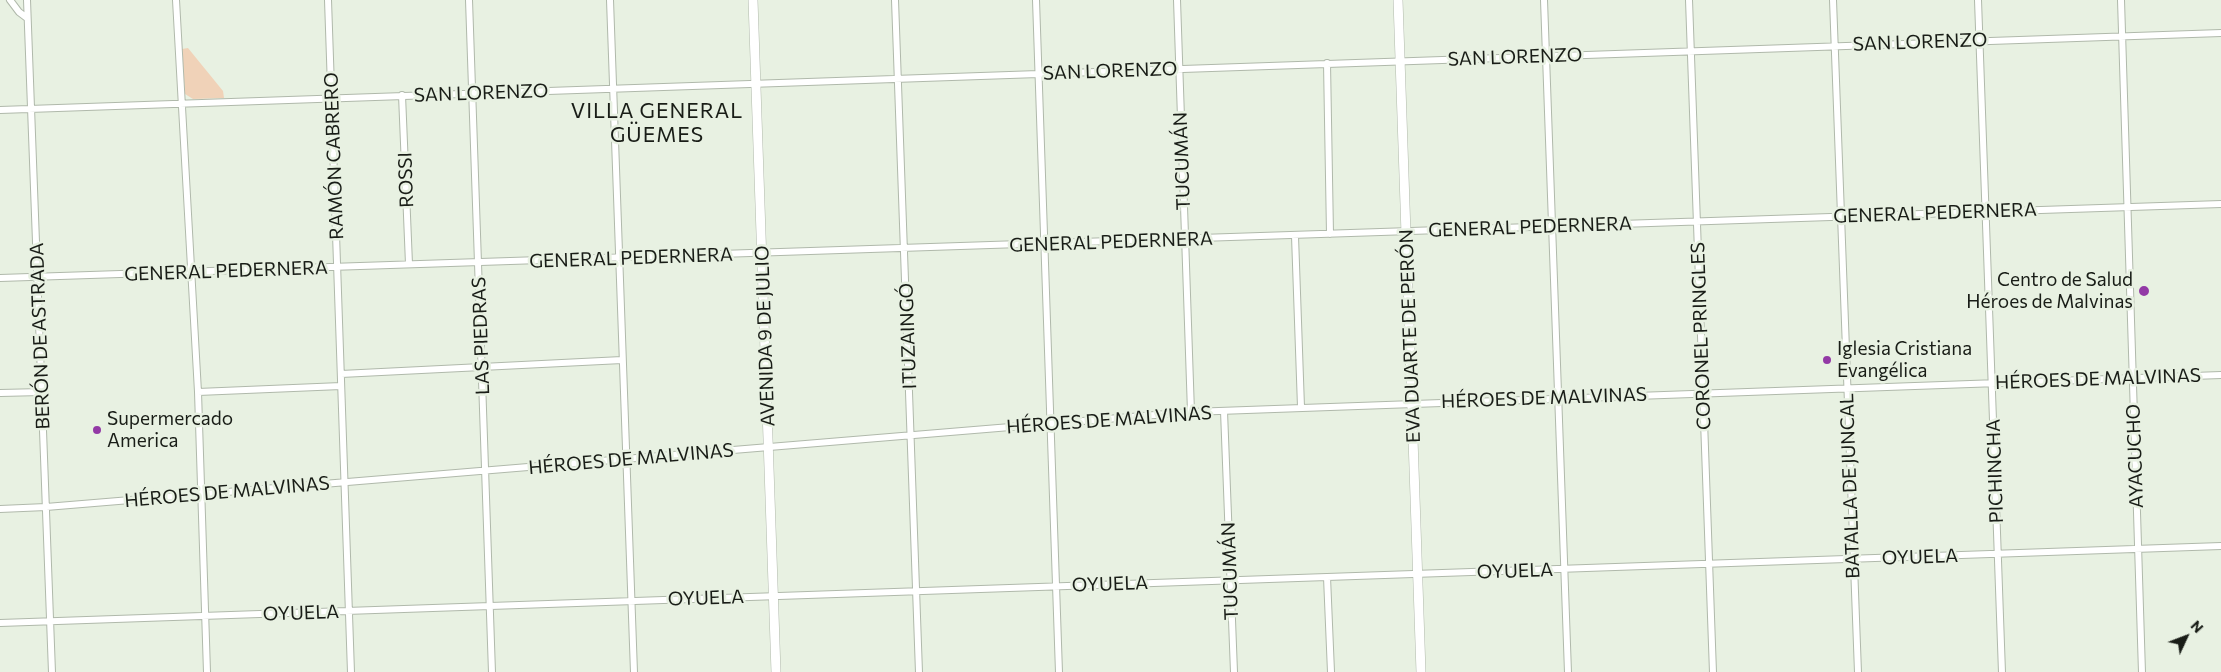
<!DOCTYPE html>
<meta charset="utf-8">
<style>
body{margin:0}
#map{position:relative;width:2221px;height:672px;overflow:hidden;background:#e8f1e2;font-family:Commissioner,sans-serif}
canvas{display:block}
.north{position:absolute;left:2161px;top:612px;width:50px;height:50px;-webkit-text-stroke:4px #e8f1e2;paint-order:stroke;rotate:47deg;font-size:14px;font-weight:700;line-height:20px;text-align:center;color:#191d17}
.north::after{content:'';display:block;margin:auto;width:18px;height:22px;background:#191d17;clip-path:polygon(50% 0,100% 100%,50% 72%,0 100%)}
</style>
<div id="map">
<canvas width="2221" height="672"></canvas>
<div class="north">N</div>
</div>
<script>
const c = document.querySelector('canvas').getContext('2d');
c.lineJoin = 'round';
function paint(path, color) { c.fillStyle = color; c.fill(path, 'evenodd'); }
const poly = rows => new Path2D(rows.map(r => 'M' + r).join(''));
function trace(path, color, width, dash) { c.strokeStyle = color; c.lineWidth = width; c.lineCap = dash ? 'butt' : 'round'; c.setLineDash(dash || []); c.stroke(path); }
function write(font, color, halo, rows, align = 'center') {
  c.font = font + ' Commissioner,sans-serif'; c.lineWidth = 5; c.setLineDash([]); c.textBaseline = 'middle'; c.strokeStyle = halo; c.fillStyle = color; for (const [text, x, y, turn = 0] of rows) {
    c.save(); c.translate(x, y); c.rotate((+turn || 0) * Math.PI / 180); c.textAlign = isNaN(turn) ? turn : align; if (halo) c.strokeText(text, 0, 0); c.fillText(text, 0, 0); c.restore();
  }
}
paint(poly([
 [188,48,223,91,224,98,193,99,185,94,182,49]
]), '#f0d2b8');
const street = poly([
 [10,0,19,12,27,18],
 [27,0,52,672],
 [176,0,198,392,207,672],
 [328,0,351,672],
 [469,0,492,672],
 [610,0,634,672],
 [895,0,919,672],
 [1036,0,1059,672],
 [1177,0,1191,412],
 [1544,0,1568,672],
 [1689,0,1713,672],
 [1833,0,1858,672],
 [1978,0,2002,672],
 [2121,0,2142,672],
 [1327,63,1330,234],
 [402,95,409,264],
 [0,110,2221,33],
 [1295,236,1301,407],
 [0,278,2221,204],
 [341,374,622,360],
 [198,392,341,386],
 [0,393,42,392],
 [1224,411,1234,672],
 [0,509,46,507,1191,412,2221,375],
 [1327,577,1331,672],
 [0,623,2221,546]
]);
const secondary = poly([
 [753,0,776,672],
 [1398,0,1421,672]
]);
trace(street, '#b0b9ab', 8);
trace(secondary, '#b0b9ab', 10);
trace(street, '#fff', 6);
trace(secondary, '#fff', 9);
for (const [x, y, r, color] of [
 [2144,291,6,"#933aa6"],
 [1827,360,5,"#933aa6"],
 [97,430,5,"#933aa6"]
]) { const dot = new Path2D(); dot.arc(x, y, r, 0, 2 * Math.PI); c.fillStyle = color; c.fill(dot); trace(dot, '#e8f1e2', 2); }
write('19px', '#191d17', '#e8f1e2', [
 ["SAN LORENZO",1920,42,-2],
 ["SAN LORENZO",1515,57,-2],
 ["SAN LORENZO",1110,71,-2],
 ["SAN LORENZO",481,93,-2],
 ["RAMÓN CABRERO",334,156,-92],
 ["TUCUMÁN",1182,161,-92],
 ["ROSSI",406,180,-92],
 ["GENERAL PEDERNERA",1935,213,-2],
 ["GENERAL PEDERNERA",1530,227,-2],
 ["GENERAL PEDERNERA",1111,242,-2],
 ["GENERAL PEDERNERA",631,258,-2],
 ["GENERAL PEDERNERA",226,271,-2],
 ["BERÓN DE ASTRADA",40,336,-92],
 ["LAS PIEDRAS",481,336,-92],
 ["AVENIDA 9 DE JULIO",765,336,-92],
 ["ITUZAINGÓ",908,336,-92],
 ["EVA DUARTE DE PERÓN",1410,336,-92],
 ["CORONEL PRINGLES",1701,336,-92],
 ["HÉROES DE MALVINAS",2098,379,-2],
 ["HÉROES DE MALVINAS",1544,398,-2],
 ["HÉROES DE MALVINAS",1109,420,-4],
 ["AYACUCHO",2135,456,-92],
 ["HÉROES DE MALVINAS",631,459,-5],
 ["PICHINCHA",1995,471,-92],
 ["BATALLA DE JUNCAL",1850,486,-92],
 ["HÉROES DE MALVINAS",227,492,-5],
 ["OYUELA",1920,557,-2],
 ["TUCUMÁN",1230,571,-92],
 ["OYUELA",1515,571,-2],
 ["OYUELA",1110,584,-2],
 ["OYUELA",706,598,-2],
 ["OYUELA",301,613,-2]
]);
write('19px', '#191d17', '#e8f1e2', [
 ["Centro de Salud",2133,280,"right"],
 ["Héroes de Malvinas",2133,302,"right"],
 ["Iglesia Cristiana",1837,349],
 ["Evangélica",1837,371],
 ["Supermercado",107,419],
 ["America",107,441]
], 'left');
c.letterSpacing = '1px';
write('21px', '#191d17', '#e8f1e2', [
 ["VILLA GENERAL",657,111],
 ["GÜEMES",657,135]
]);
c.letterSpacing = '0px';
</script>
